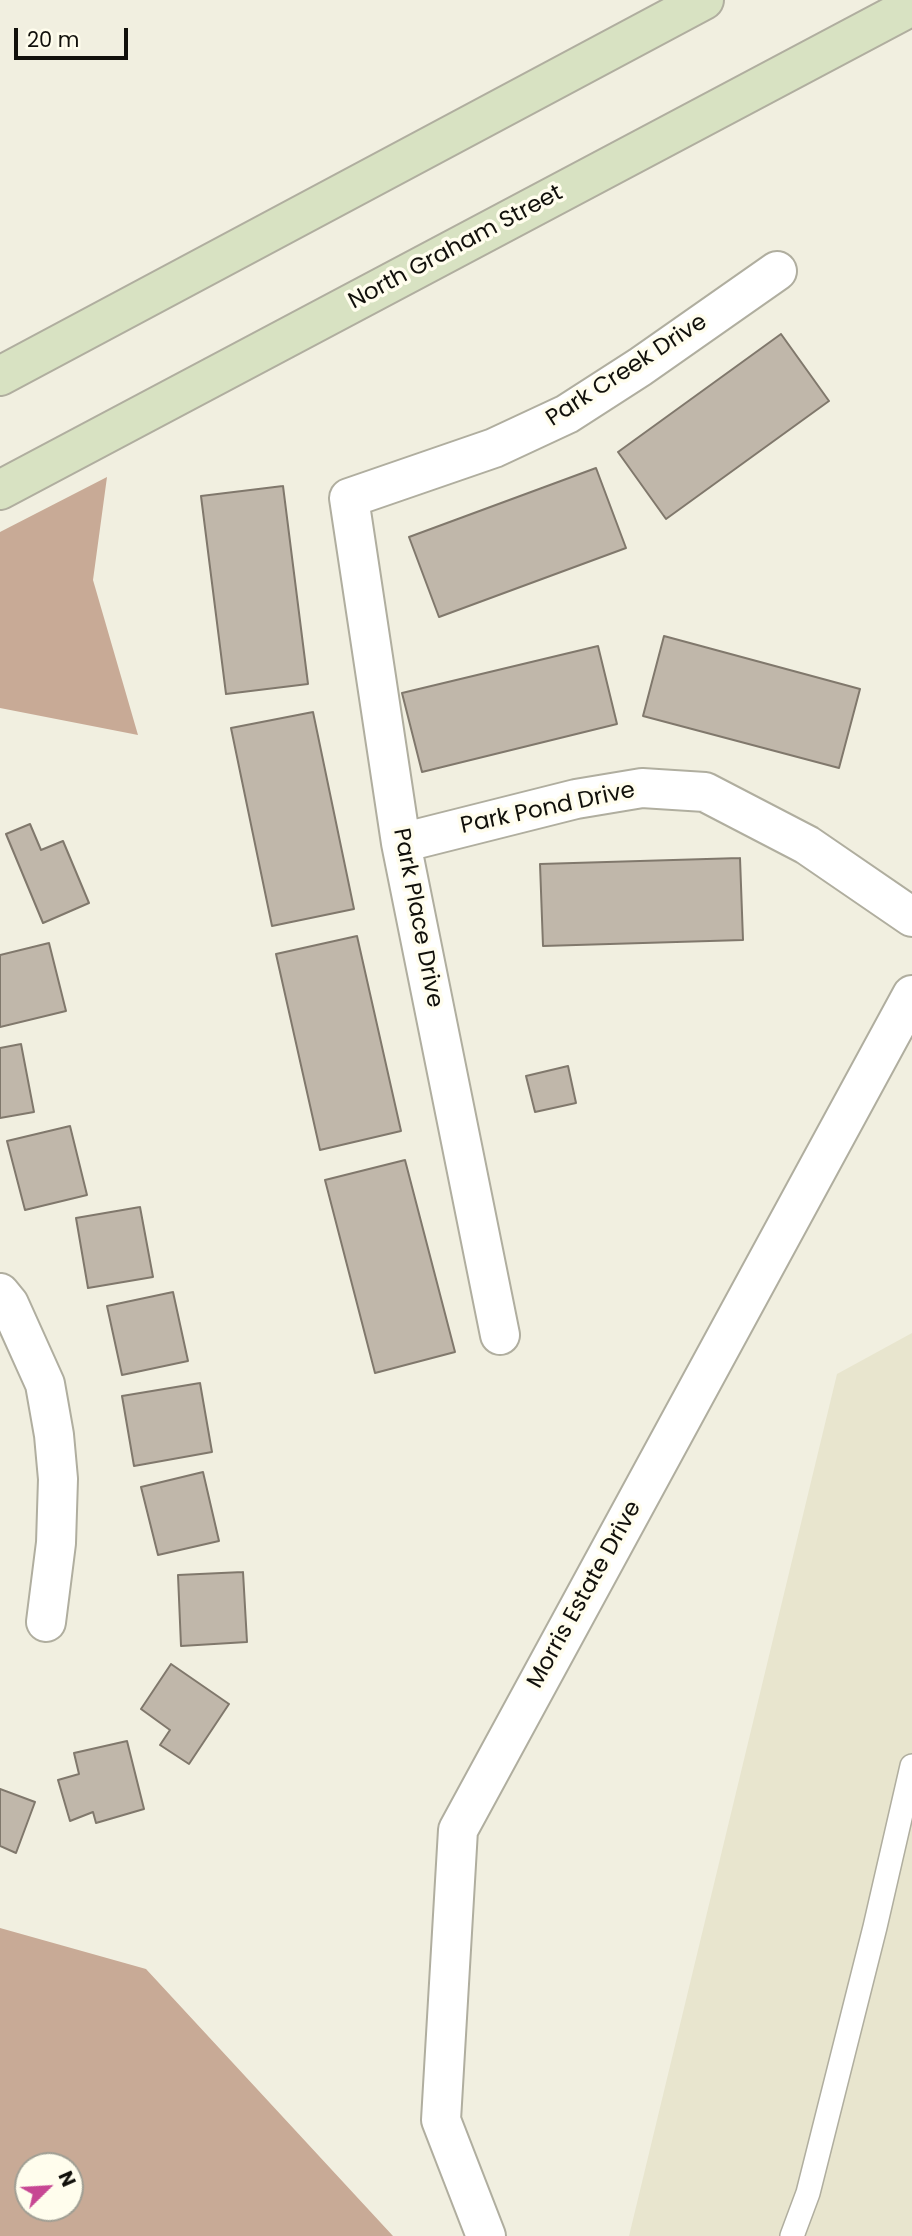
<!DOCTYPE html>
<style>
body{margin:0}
#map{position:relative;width:912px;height:2236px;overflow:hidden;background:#f1efe0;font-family:Poppins,sans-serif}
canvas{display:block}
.north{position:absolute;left:14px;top:2152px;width:70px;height:70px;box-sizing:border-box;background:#fffded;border:2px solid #a09e93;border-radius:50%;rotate:66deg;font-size:19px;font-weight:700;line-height:28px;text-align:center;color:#11100b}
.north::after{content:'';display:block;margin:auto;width:24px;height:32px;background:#c74793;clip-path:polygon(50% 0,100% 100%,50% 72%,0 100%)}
.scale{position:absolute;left:14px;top:28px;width:114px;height:32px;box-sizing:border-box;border:4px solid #11100b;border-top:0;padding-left:9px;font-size:21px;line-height:24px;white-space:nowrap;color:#11100b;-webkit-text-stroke:5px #fffded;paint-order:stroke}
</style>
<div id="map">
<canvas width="912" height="2236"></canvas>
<div class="north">N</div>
<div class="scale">20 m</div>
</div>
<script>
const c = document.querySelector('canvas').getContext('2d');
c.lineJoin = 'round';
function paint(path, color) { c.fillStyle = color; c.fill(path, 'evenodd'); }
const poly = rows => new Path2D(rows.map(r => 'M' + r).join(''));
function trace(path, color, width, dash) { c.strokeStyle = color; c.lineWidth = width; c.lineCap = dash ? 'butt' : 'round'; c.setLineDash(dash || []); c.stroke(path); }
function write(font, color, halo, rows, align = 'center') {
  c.font = font + ' Poppins,sans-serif'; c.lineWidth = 7; c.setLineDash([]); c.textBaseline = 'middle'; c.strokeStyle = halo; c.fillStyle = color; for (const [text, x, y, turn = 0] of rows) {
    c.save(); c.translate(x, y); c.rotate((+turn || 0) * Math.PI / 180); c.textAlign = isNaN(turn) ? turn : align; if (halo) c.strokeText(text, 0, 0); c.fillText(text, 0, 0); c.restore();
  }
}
paint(poly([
 [912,1333,912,2236,629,2236,837,1374]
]), '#e8e5ce');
paint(poly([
 [107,477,93,580,138,735,0,708,0,532],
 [0,1928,146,1969,393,2236,0,2236],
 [70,2166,70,2208,28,2208,28,2166]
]), '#c8aa96');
const building = poly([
 [781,334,829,401,666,519,618,452,781,334],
 [596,468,626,548,439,617,409,537,596,468],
 [283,486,308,684,226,694,201,496,283,486],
 [664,636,860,689,839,768,643,716,664,636],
 [598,646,617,724,422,772,402,693,598,646],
 [313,712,354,909,272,926,231,728,313,712],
 [30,824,41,850,63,841,89,903,43,923,6,834,30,824],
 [740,858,743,940,543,946,540,864,740,858],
 [357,936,401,1131,320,1150,276,954,357,936],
 [49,943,66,1011,0,1027,0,955,49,943],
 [21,1044,34,1112,0,1118,0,1048,21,1044],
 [568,1066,576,1103,535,1112,526,1076,568,1066],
 [70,1126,87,1195,25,1210,7,1141,70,1126],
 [405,1160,455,1352,375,1373,325,1180,405,1160],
 [140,1207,153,1277,88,1288,76,1218,140,1207],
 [173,1292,188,1361,122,1375,107,1306,173,1292],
 [200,1383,212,1452,134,1466,122,1396,200,1383],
 [203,1472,219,1541,158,1555,141,1487,203,1472],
 [243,1572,247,1642,181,1646,178,1575,243,1572],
 [171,1664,229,1704,189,1764,160,1745,170,1730,141,1709,171,1664],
 [127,1741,144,1809,96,1823,93,1812,70,1821,58,1780,79,1774,74,1753,127,1741],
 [0,1789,35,1802,16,1853,0,1846,0,1789]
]);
paint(building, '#c0b7aa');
trace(building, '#80786c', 2);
const lane = poly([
 [792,2236,808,2193,875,1927,912,1766]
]);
const street = poly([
 [401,843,576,799,642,788,705,792,807,845,912,917],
 [0,1293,9,1304,45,1384,54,1435,58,1479,56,1543,46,1622],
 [500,1335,401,843,349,498,494,448,567,414,640,367,777,271],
 [486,2236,441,2120,458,1830,912,995]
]);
const secondary = poly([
 [0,376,704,0],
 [0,490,912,6]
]);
trace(lane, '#b0ae9f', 26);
trace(street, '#b0ae9f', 42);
trace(secondary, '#b0ae9f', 42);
trace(lane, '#fff', 23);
trace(street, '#fff', 38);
trace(secondary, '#d8e2c2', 38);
write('23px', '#11100b', '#fffded', [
 ["North Graham Street",456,248,-28],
 ["Park Creek Drive",627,371,-33],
 ["Park Pond Drive",548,809,-12],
 ["Park Place Drive",417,918,79],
 ["Morris Estate Drive",585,1595,-61]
]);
</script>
